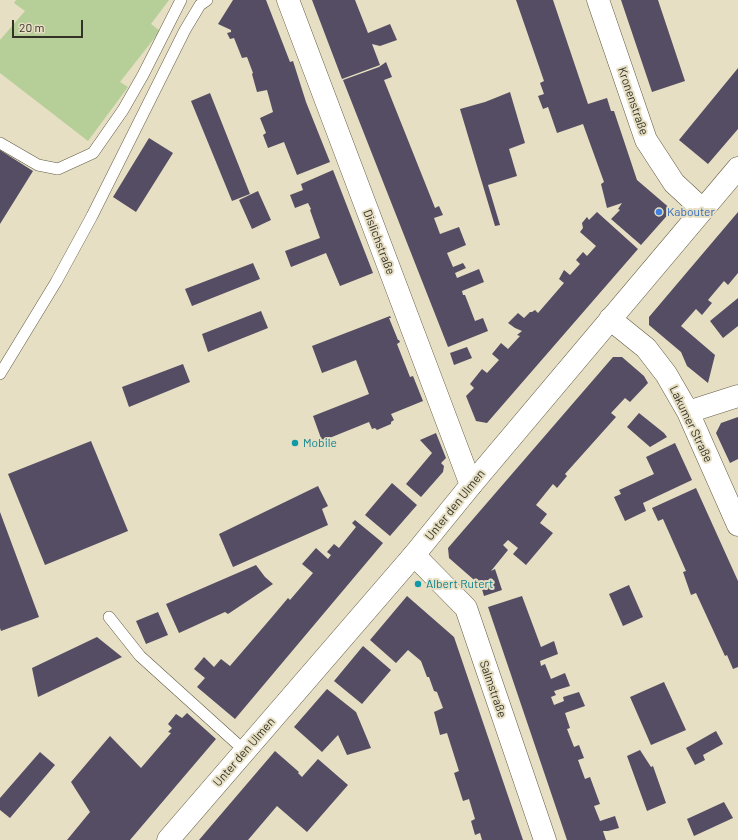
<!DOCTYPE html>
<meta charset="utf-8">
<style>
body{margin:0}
#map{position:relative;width:738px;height:840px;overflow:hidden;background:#e6dfc3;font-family:Barlow,sans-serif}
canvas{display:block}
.scale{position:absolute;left:12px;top:20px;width:71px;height:18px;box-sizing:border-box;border:2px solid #343227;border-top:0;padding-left:5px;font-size:12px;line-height:14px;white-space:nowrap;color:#343227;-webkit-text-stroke:3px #e6dfc3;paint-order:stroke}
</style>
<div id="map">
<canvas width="738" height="840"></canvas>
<div class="scale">20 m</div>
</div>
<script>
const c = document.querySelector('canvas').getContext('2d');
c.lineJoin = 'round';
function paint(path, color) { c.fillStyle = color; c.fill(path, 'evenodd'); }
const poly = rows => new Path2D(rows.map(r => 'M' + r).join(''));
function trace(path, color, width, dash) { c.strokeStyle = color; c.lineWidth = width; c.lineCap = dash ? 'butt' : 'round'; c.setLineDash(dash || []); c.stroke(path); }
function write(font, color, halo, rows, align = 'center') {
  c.font = font + ' Barlow,sans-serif'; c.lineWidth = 4; c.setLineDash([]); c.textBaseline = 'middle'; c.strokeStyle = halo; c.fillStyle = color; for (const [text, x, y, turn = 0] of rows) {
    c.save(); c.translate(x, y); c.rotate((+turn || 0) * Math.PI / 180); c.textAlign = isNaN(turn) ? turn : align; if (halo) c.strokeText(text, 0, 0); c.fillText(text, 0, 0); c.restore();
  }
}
paint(poly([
 [16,0,169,0,151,24,160,31,120,82,128,87,88,141,0,73,0,40,25,11,14,3]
]), '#b6ce97');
paint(poly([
 [233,0,266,0,290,62,293,61,306,102,330,162,297,175,284,142,268,148,263,135,266,133,260,118,273,112,267,90,257,92,252,74,253,73,247,57,242,58,234,38,230,39,227,33,231,32,231,30,218,24],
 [312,0,355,0,368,33,390,24,397,40,380,46,372,44,380,65,342,79],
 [516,0,553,0,588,104,607,98,611,111,614,111,637,180,672,210,641,245,611,219,620,210,618,209,622,203,607,208,601,184,604,182,583,124,557,133,548,107,543,109,538,96,544,94,540,83,544,81],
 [621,0,658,0,685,81,652,92],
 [386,62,392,77,384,80,435,208,439,206,443,215,434,218,440,234,459,227,466,245,447,253,453,267,463,263,466,268,455,273,457,278,479,269,484,282,462,291,463,295,465,295,475,321,483,318,488,331,448,347,343,80,379,67],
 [738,68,738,129,708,164,679,140],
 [510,92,525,143,509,149,517,176,488,185,500,225,495,226,460,109,485,102],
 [210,93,250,194,232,201,191,101],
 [149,138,173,153,136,212,113,197],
 [0,150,33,171,0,224],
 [333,170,373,273,340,286,326,253,291,267,285,251,320,238,310,210,311,209,308,203,295,208,290,195,303,190,301,184],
 [258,191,271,220,252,229,239,200],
 [597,212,638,249,487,423,476,421,466,396,474,388,470,384,482,369,487,373,499,360,492,354,501,343,508,349,520,336,517,335,522,331,515,328,508,323,518,313,524,318,530,312,532,312,535,310,538,313,564,283,559,279,564,270,570,275,580,264,576,260,583,252,587,256,596,246,580,232,583,228,582,223,587,217,589,220],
 [738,212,738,273,728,285,724,281,708,300,712,303,702,315,696,309,681,326,715,355,708,383,687,366,681,352,649,325,649,317],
 [253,263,260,279,192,306,185,289],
 [738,298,738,326,723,338,710,321],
 [261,311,268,328,208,352,202,334],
 [390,316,391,318,389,318,398,340,399,340,400,342,397,344,410,377,413,376,423,401,391,414,394,420,391,422,391,424,377,430,375,428,372,429,369,422,322,441,313,416,369,394,356,360,322,373,312,346],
 [467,347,472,358,454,365,450,353],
 [613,357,622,357,644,376,648,383,630,402,625,398,611,413,616,417,565,474,567,476,557,488,553,484,536,505,547,514,540,523,553,533,526,565,513,554,518,548,508,540,503,545,508,550,491,571,495,569,502,590,484,596,481,586,449,558,448,548],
 [183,364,190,382,129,407,122,387],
 [639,413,664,433,667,437,650,447,627,427],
 [738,417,738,459,730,463,716,433,721,423],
 [436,433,446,458,441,463,444,466,443,472,421,497,406,484,432,453,420,440],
 [91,441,128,531,45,565,8,474],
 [675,443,692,480,643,503,646,511,625,521,614,497,621,494,619,490,654,474,646,457],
 [392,483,417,505,390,536,365,515],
 [318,486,328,506,322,509,328,525,233,567,219,534],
 [696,488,738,581,738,667,733,669,727,655,725,656,696,593,691,595,683,572,686,571,663,519,658,521,652,508],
 [0,512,39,617,1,631,0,628],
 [355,520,383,543,235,719,197,687,205,678,194,669,204,657,214,667,221,659,230,666,272,617,288,598,290,600,313,573,302,564,316,548,328,559,331,555,327,552,334,544,339,548,356,527,352,523],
 [256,565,265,577,273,584,228,614,225,612,179,633,166,604],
 [629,585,643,617,623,626,609,594],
 [407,596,454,637,523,840,482,840,480,833,475,835,471,821,475,819,469,799,463,801,454,773,459,771,447,733,440,735,434,712,443,708,437,692,434,691,429,677,427,677,421,661,408,650,396,663,370,640],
 [522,596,541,647,554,641,558,654,540,661,541,666,545,664,551,679,565,673,570,686,554,691,556,695,551,697,554,705,564,701,563,697,579,692,585,706,565,713,570,728,567,729,574,747,579,745,584,758,578,760,585,779,590,777,600,804,594,806,600,821,615,816,619,828,608,831,603,831,606,840,567,840,488,607],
 [158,612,168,635,146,644,136,621],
 [97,637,122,657,38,697,32,668],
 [363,646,391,670,362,704,334,681],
 [664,682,686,730,651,745,630,697],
 [327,689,356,712,371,748,347,755,338,735,322,752,294,727],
 [187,713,216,739,130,840,67,840,90,812,71,782,110,736,141,768,171,733,168,732,172,728,168,724,176,714,182,718],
 [716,731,723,744,703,755,705,760,695,765,686,748],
 [640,750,651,767,653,766,666,803,647,811,627,756],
 [275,751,299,772,298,773,302,777,318,759,348,785,307,832,277,806,248,840,199,840],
 [40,752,55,765,10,818,0,810,0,798],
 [724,802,733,818,694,836,687,819]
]), '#554d63');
const service = poly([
 [0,143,38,165,58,169,93,153,123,110,143,75,181,0],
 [0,374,56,282,92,216,185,30,200,5,207,0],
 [109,617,140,656,245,751]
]);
const minor = poly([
 [288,0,471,485],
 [598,0,646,140,674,183,702,209],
 [610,319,646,348,666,374,688,412,738,525],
 [688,412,738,396],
 [414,555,466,608,545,840]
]);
const tertiary = poly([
 [168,840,414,555,471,485,738,168]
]);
trace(service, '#625b43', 12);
trace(minor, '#625b43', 23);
trace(tertiary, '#625b43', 23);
trace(service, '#fff', 11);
trace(minor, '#fff', 22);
trace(tertiary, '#fff', 22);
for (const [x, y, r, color] of [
 [659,212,4,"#3f7fe0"],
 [295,443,4,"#0f9aa8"],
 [418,584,4,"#0f9aa8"]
]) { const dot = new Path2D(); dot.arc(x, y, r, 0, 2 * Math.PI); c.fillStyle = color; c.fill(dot); trace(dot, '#e6dfc3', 1.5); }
write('12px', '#343227', '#e6dfc3', [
 ["Kronenstraße",633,101,71],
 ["Dislichstraße",379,242,69],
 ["Lakumer Straße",691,424,64],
 ["Unter den Ulmen",455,505,-51],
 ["Salmstraße",493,689,71],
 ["Unter den Ulmen",244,752,-49]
]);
write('12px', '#366cbe', '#e6dfc3', [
 ["Kabouter",667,212]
], 'left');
write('12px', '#0d838f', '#e6dfc3', [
 ["Mobile",303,443],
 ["Albert Rutert",426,584]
], 'left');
</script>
